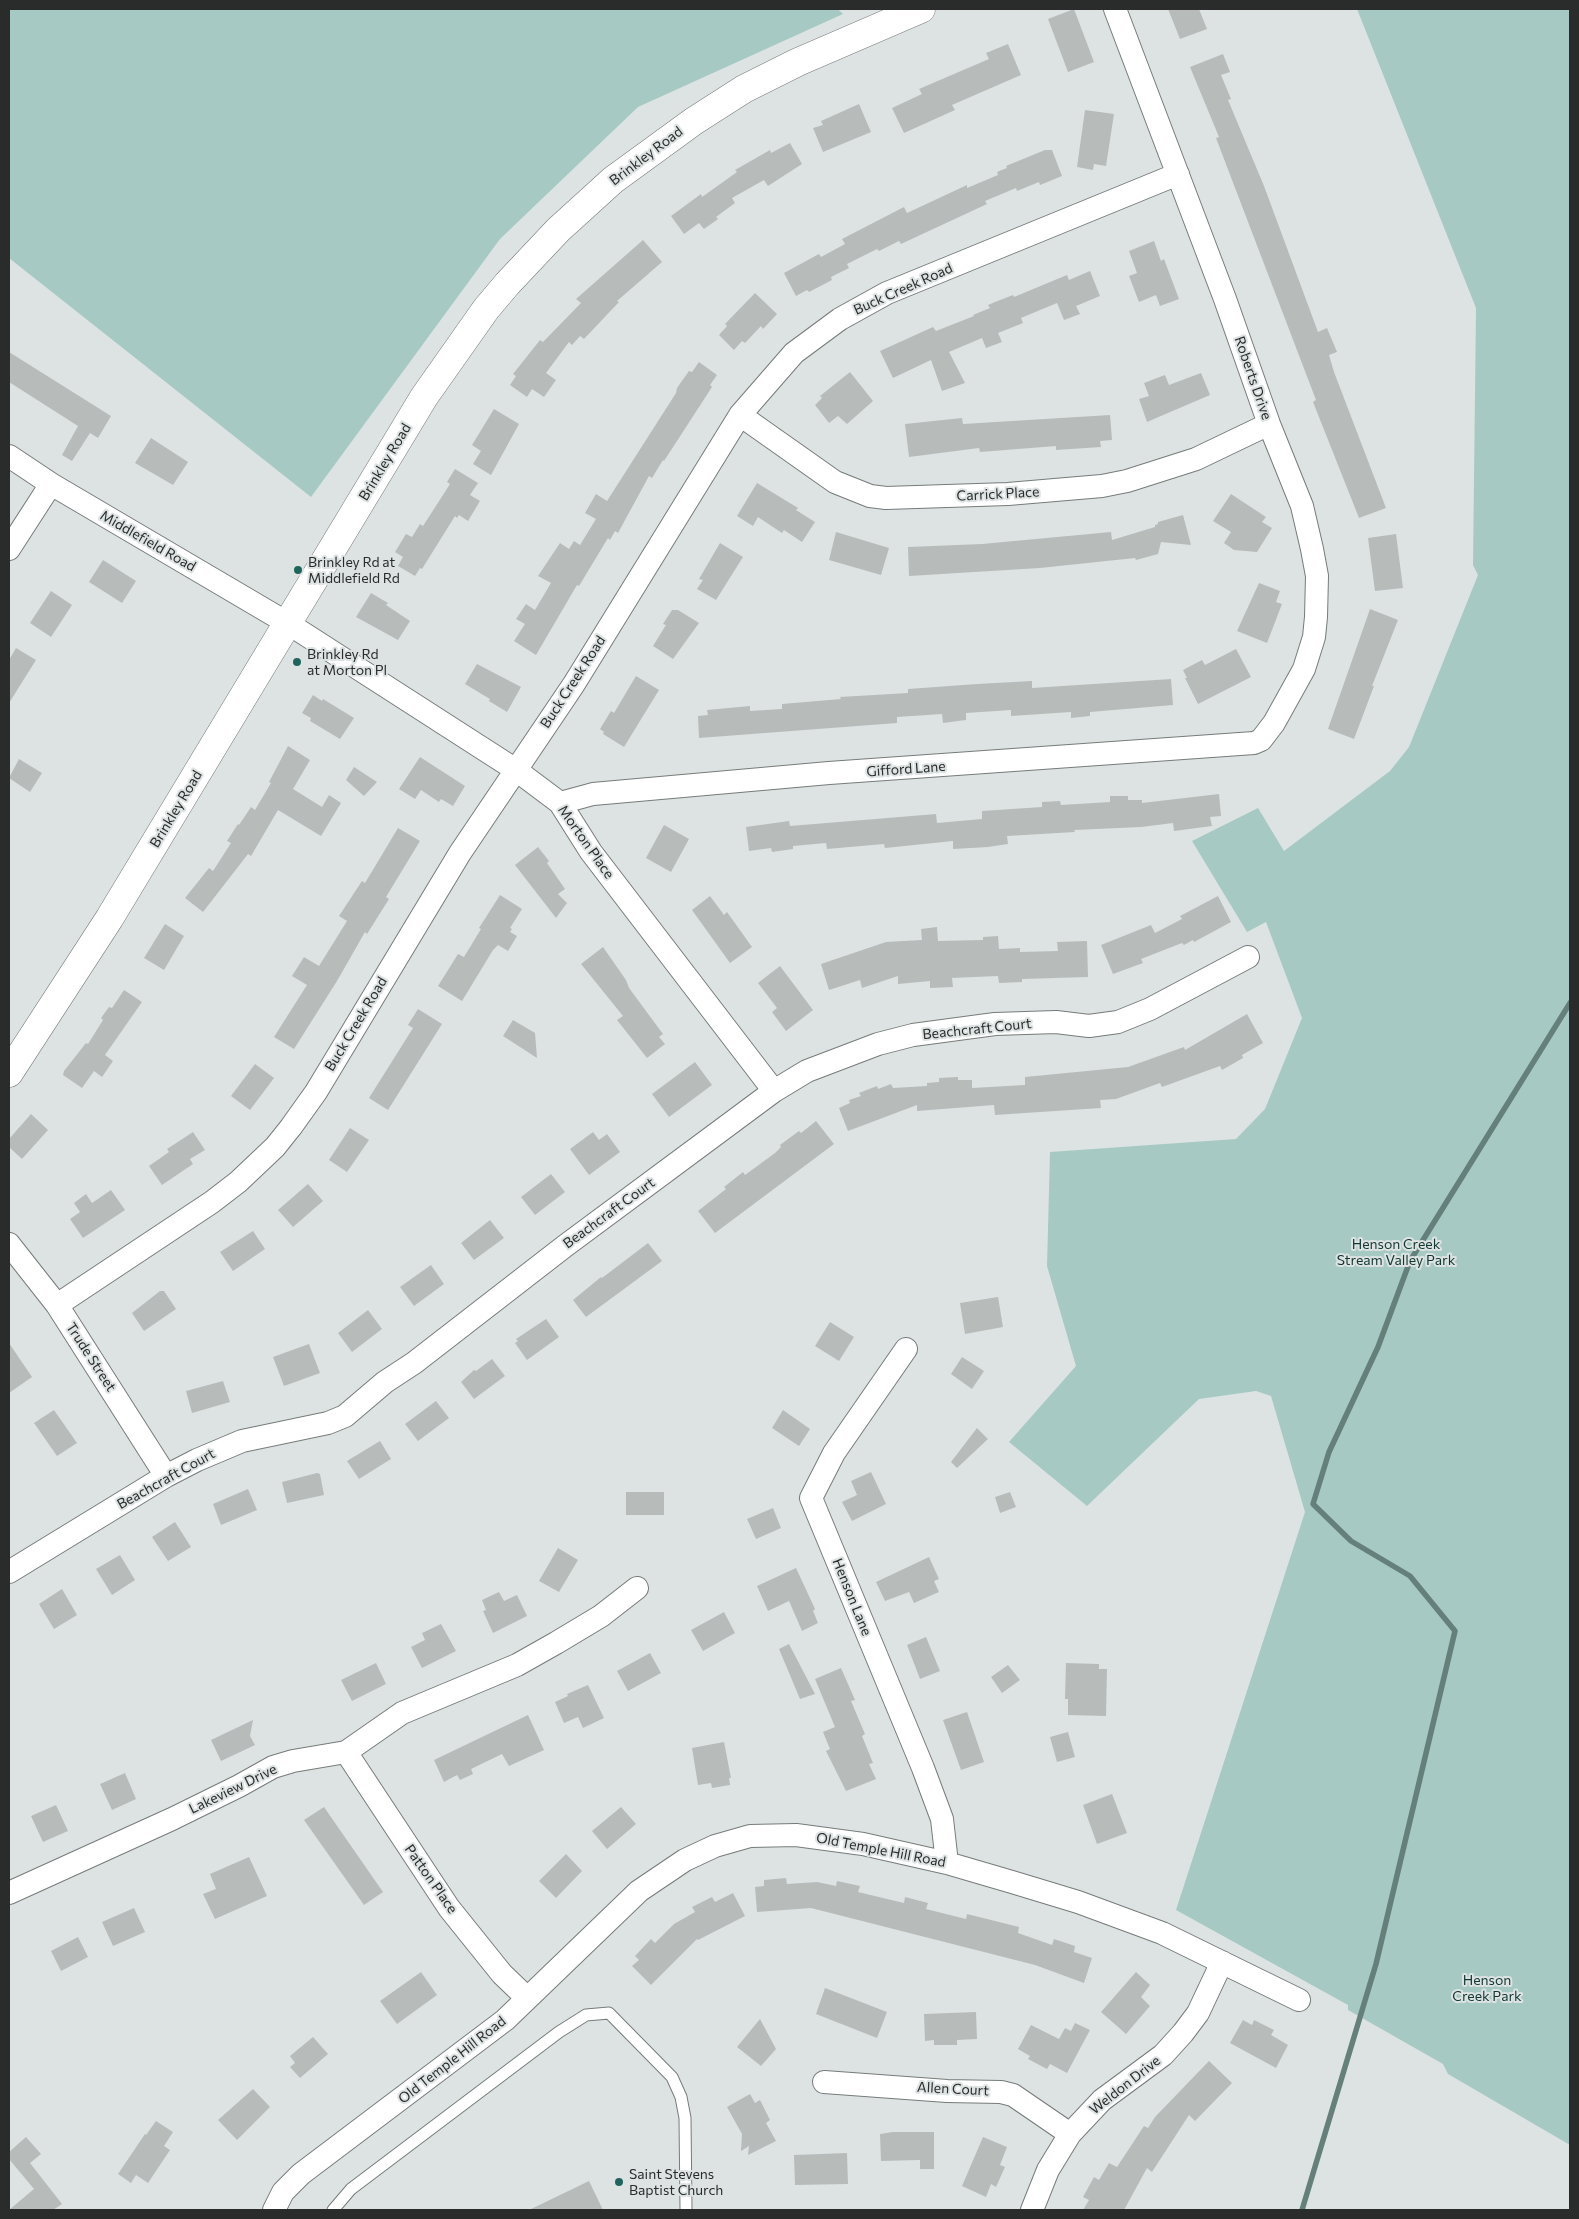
<!DOCTYPE html>
<style>
body{margin:0}
#map{position:relative;width:1579px;height:2219px;overflow:hidden;background:#dde3e2;font-family:Commissioner,sans-serif}
canvas{display:block}
.frame{position:absolute;inset:0;border:10px solid #2a2c2b;pointer-events:none}
</style>
<div id="map">
<canvas width="1579" height="2219"></canvas>
<div class="frame"></div>
</div>
<script>
const c = document.querySelector('canvas').getContext('2d');
c.lineJoin = 'round';
function paint(path, color) { c.fillStyle = color; c.fill(path, 'evenodd'); }
const poly = rows => new Path2D(rows.map(r => 'M' + r).join(''));
function trace(path, color, width, dash) { c.strokeStyle = color; c.lineWidth = width; c.lineCap = dash ? 'butt' : 'round'; c.setLineDash(dash || []); c.stroke(path); }
function write(font, color, halo, rows, align = 'center') {
  c.font = font + ' Commissioner,sans-serif'; c.lineWidth = 4; c.setLineDash([]); c.textBaseline = 'middle'; c.strokeStyle = halo; c.fillStyle = color; for (const [text, x, y, turn = 0] of rows) {
    c.save(); c.translate(x, y); c.rotate((+turn || 0) * Math.PI / 180); c.textAlign = isNaN(turn) ? turn : align; if (halo) c.strokeText(text, 0, 0); c.fillText(text, 0, 0); c.restore();
  }
}
paint(poly([
 [9,9,838,9,843,14,638,107,500,239,311,497,9,258],
 [1357,9,1570,9,1570,2145,1448,2074,1443,2064,1348,2010,1348,2005,1176,1910,1305,1512,1271,1396,1256,1391,1199,1399,1087,1506,1009,1442,1076,1366,1047,1266,1050,1152,1236,1139,1265,1109,1302,1018,1266,922,1247,932,1192,841,1258,808,1284,851,1390,771,1409,747,1478,575,1473,565,1476,308]
]), '#a6cac3');
trace(poly([
 [1302,2210,1376,1964,1455,1631,1410,1576,1351,1541,1313,1504,1329,1452,1378,1347,1410,1261,1570,1003]
]), '#65807a', 5.5);
paint(poly([
 [1074,9,1094,62,1068,72,1048,19],
 [1168,9,1199,9,1207,29,1180,39],
 [1008,44,1021,75,952,105,955,110,904,133,892,108,922,94,919,89,989,59,986,53],
 [1223,54,1230,72,1221,75,1231,99,1228,100,1264,186,1318,332,1327,328,1337,352,1329,355,1334,372,1386,508,1359,518,1313,402,1316,400,1216,138,1219,137,1190,67],
 [859,104,871,132,823,152,813,128,823,125,821,121],
 [1085,110,1114,114,1106,166,1094,164,1093,170,1077,167],
 [790,143,802,164,768,186,764,180,732,198,735,203,716,217,718,219,704,229,699,223,684,234,671,216,701,194,702,197,737,172,735,170,770,150,771,153],
 [1045,150,1052,150,1062,176,1040,185,1039,182,1017,191,1016,188,985,201,987,204,901,244,899,241,879,251,877,249,847,264,849,268,831,277,832,280,809,292,807,290,796,296,784,273,819,254,821,257,845,244,842,239,904,207,907,213,967,185,967,188,998,175,997,172,1007,168,1006,166],
 [643,240,662,262,617,301,619,302,584,339,580,336,572,345,569,342,546,373,556,380,544,397,532,389,527,397,510,385,516,376,513,374,540,340,543,342,581,303,576,299],
 [1154,241,1161,261,1164,259,1179,299,1160,306,1156,295,1139,302,1129,276,1137,273,1129,251],
 [1090,271,1100,296,1076,306,1080,314,1064,320,1057,303,1021,318,1023,323,998,333,1002,342,986,348,982,338,949,352,965,383,942,391,931,360,893,378,880,351,933,327,936,331,974,316,973,315,990,308,988,305,995,302,1013,295,1014,297,1067,275,1069,280],
 [755,293,777,314,763,329,761,326,745,343,742,341,734,350,719,335,727,326,725,324],
 [9,352,111,416,98,438,90,433,72,461,62,455,78,426,9,382],
 [699,362,717,375,710,385,712,387,664,461,663,460,652,478,649,476,618,533,615,531,610,540,608,538,579,586,577,585,536,655,514,641,525,624,516,619,526,604,535,610,551,583,538,576,560,543,569,549,574,541,580,545,596,519,585,513,596,494,607,501,676,393,677,388,689,371,692,372],
 [850,372,873,401,847,424,838,416,829,423,815,405,822,398,820,396],
 [1201,373,1210,395,1147,422,1139,399,1149,396,1144,383,1165,375,1169,385],
 [494,409,519,424,491,475,473,464,481,451,472,445],
 [1110,415,1112,440,1100,441,1101,447,1056,450,1056,446,980,452,979,448,909,457,905,424,962,418,963,424],
 [151,438,188,462,173,485,135,463],
 [455,469,478,483,470,495,480,501,468,521,459,515,457,518,455,516,422,569,420,568,415,576,398,566,403,557,395,552,406,534,412,537,420,524,423,526,450,484,447,482],
 [757,483,798,508,796,510,815,522,802,542,784,530,782,533,758,517,753,526,737,516],
 [1231,494,1266,517,1262,522,1272,528,1257,552,1234,550,1224,543,1231,532,1213,521],
 [1183,515,1191,545,1161,542,1158,554,1136,560,1135,558,1040,568,909,576,908,547,982,544,1111,532,1112,540,1155,527,1155,525,1158,524,1158,522],
 [836,532,889,548,881,575,829,560],
 [1396,534,1403,588,1375,591,1368,538],
 [720,543,743,557,716,600,697,589,703,580,699,579],
 [103,560,136,581,122,603,89,582],
 [1259,583,1280,591,1276,602,1282,604,1267,643,1237,631],
 [51,591,72,605,51,637,30,623],
 [371,593,388,603,386,605,410,621,398,640,356,617],
 [1370,609,1398,620,1372,686,1374,686,1354,739,1328,729],
 [672,610,678,610,699,623,673,659,653,646,666,625,663,624],
 [16,648,36,660,9,703,9,660],
 [1236,649,1251,677,1198,704,1185,678,1187,678,1183,670,1202,660,1205,665],
 [477,664,521,687,507,712,489,701,490,699,465,684],
 [636,676,659,690,624,747,603,734,604,732,600,729,611,711,614,713],
 [1171,679,1173,705,1090,712,1090,716,1071,718,1071,712,1011,716,1011,710,966,713,966,720,943,723,942,714,897,717,897,723,699,738,698,716,708,715,707,710,750,706,750,711,782,709,782,704,841,699,840,697,908,693,908,689,977,684,1032,681,1032,688],
 [313,695,322,701,323,699,354,718,340,739,310,721,311,718,302,713],
 [288,746,310,760,293,789,322,807,329,795,341,803,321,836,278,810,251,856,248,854,203,912,185,898,209,868,213,871,231,843,227,841,238,824,239,825,251,807,255,810,271,783,269,782],
 [420,757,465,786,453,806,441,799,439,802,421,790,415,799,399,789],
 [19,759,42,773,30,792,9,778],
 [354,767,377,782,364,796,346,780],
 [1219,794,1221,816,1210,817,1212,826,1174,831,1173,823,1141,827,1074,830,1075,832,1007,836,1008,844,988,847,953,849,953,841,885,848,884,844,827,849,826,843,793,846,793,849,772,852,771,848,749,851,746,827,789,821,790,826,936,814,937,823,982,819,982,811,1042,807,1042,802,1060,801,1061,805,1110,802,1110,796,1128,796,1128,800,1142,800,1142,803],
 [664,825,689,839,671,872,646,858],
 [398,828,420,841,386,897,389,899,367,934,365,932,337,981,294,1049,274,1037,307,985,292,976,304,957,319,966,347,921,339,916,362,881,365,883],
 [538,847,549,861,547,863,565,889,558,894,567,903,556,918,515,865],
 [500,895,522,909,510,928,512,929,510,932,517,936,508,951,498,945,493,950,462,1001,438,986,458,954,464,957,481,929,479,928],
 [710,896,724,915,727,912,752,947,730,963,692,910],
 [1218,896,1231,922,1194,942,1193,940,1184,945,1182,943,1141,959,1143,963,1113,974,1101,945,1151,925,1155,933,1182,919,1180,916],
 [165,924,184,936,164,970,144,958],
 [937,927,938,941,983,940,983,937,998,936,999,949,1020,948,1020,952,1058,951,1057,942,1087,941,1088,977,1022,979,1022,982,999,983,998,976,952,978,953,987,930,988,930,981,898,984,898,976,862,988,860,980,829,990,821,964,886,942,922,940,921,929],
 [603,947,626,980,629,988,663,1034,659,1037,665,1044,647,1058,617,1020,623,1016,581,964],
 [780,966,813,1010,786,1031,772,1012,777,1008,758,983],
 [124,990,142,1002,105,1055,113,1061,102,1077,94,1071,82,1088,63,1075,64,1071,86,1043,88,1044,103,1020,101,1018,109,1007,112,1008],
 [418,1009,442,1024,388,1110,369,1098,413,1028,408,1025],
 [1247,1014,1263,1043,1242,1055,1243,1058,1222,1070,1220,1066,1162,1087,1160,1083,1116,1099,1100,1100,1101,1108,995,1115,994,1105,917,1111,917,1105,848,1131,839,1108,850,1103,849,1100,861,1096,859,1093,877,1086,878,1089,891,1084,893,1088,927,1086,927,1083,939,1082,939,1078,958,1077,958,1080,972,1080,972,1088,1025,1085,1025,1077,1128,1067,1184,1047,1185,1050],
 [513,1020,535,1033,537,1058,503,1036],
 [695,1062,712,1085,669,1117,652,1094],
 [255,1064,274,1078,250,1110,231,1096],
 [31,1114,48,1130,22,1159,9,1147,9,1139],
 [816,1121,834,1144,715,1233,698,1211,726,1189,724,1187,743,1172,745,1175,775,1153,781,1147,780,1145,799,1131,801,1133],
 [350,1128,369,1140,347,1172,329,1160],
 [193,1132,205,1150,190,1159,193,1164,162,1185,149,1166,169,1152,167,1149],
 [593,1132,599,1140,607,1134,620,1152,589,1175,570,1149],
 [551,1174,565,1192,535,1215,521,1197],
 [308,1184,323,1201,293,1227,278,1210],
 [111,1190,125,1210,83,1238,70,1219,80,1212,74,1203,86,1194,92,1203],
 [490,1220,504,1238,474,1260,461,1243],
 [253,1231,265,1249,233,1271,220,1252],
 [648,1243,662,1261,586,1317,573,1300,601,1277,602,1278],
 [431,1265,444,1284,414,1306,400,1287],
 [160,1291,164,1291,176,1309,144,1331,132,1313],
 [998,1297,1003,1327,965,1334,960,1303],
 [368,1310,382,1329,352,1352,338,1333],
 [546,1319,559,1337,527,1360,515,1343,518,1341,516,1339],
 [830,1322,854,1337,839,1361,815,1346],
 [9,1343,32,1377,9,1393],
 [309,1344,320,1373,284,1386,273,1357],
 [962,1357,984,1371,972,1389,951,1374],
 [492,1359,505,1376,474,1399,461,1382,474,1370,476,1371],
 [223,1381,230,1402,192,1413,186,1391],
 [436,1401,449,1418,418,1441,405,1424],
 [54,1410,77,1443,57,1456,34,1423],
 [783,1410,810,1429,799,1446,772,1428],
 [977,1428,988,1439,957,1468,951,1462],
 [380,1441,391,1459,359,1479,347,1461],
 [871,1472,886,1504,852,1521,842,1502,857,1495,851,1481],
 [317,1473,320,1474,324,1495,287,1503,282,1482],
 [248,1489,257,1510,221,1525,213,1504],
 [626,1492,664,1492,664,1515,626,1515],
 [1010,1492,1016,1507,1000,1513,995,1497],
 [773,1508,781,1528,756,1539,747,1519],
 [175,1522,191,1547,168,1561,152,1537],
 [558,1548,578,1560,559,1592,539,1581],
 [120,1555,135,1580,112,1595,96,1569],
 [929,1557,939,1579,934,1581,939,1592,914,1603,909,1592,885,1601,876,1582],
 [796,1568,815,1609,813,1611,818,1623,802,1631,789,1601,768,1611,757,1586],
 [62,1589,77,1615,54,1629,39,1604],
 [499,1592,504,1601,517,1595,527,1616,493,1633,483,1611,486,1610,482,1600],
 [724,1612,735,1633,703,1651,691,1630],
 [441,1624,456,1651,422,1668,411,1647,425,1640,422,1633],
 [926,1637,940,1671,920,1679,907,1645],
 [789,1644,815,1694,800,1699,779,1649],
 [650,1653,661,1673,628,1691,617,1671],
 [376,1663,386,1684,352,1701,341,1680],
 [1066,1663,1099,1664,1099,1669,1107,1669,1106,1716,1068,1715,1068,1699,1065,1699],
 [1008,1665,1020,1680,1002,1693,991,1677],
 [841,1668,855,1700,851,1701,865,1734,862,1736,873,1763,869,1764,876,1779,846,1791,826,1751,830,1749,823,1732,835,1727,815,1679],
 [588,1685,604,1718,583,1728,578,1717,564,1723,555,1702,568,1696,567,1694],
 [967,1712,984,1762,961,1770,943,1720],
 [528,1715,544,1750,509,1766,502,1754,471,1769,473,1774,460,1780,457,1775,444,1782,434,1760],
 [253,1720,250,1736,255,1745,221,1761,211,1740],
 [1068,1732,1075,1757,1057,1762,1050,1737],
 [724,1742,731,1778,729,1778,730,1785,712,1788,711,1783,698,1785,692,1748],
 [125,1773,136,1799,112,1810,100,1784],
 [1112,1794,1127,1833,1097,1844,1083,1805],
 [56,1805,68,1831,43,1842,31,1816],
 [324,1807,383,1892,364,1905,304,1820],
 [621,1807,636,1824,607,1849,592,1831],
 [566,1854,582,1871,556,1898,539,1881],
 [249,1857,267,1896,215,1919,203,1894,216,1889,210,1874],
 [786,1878,787,1884,817,1882,836,1886,837,1881,860,1886,858,1892,904,1903,905,1897,928,1903,926,1909,966,1919,967,1914,1019,1927,1018,1933,1052,1945,1054,1939,1075,1946,1074,1952,1092,1958,1084,1983,1035,1965,811,1908,757,1912,755,1887,764,1886,764,1880],
 [733,1893,745,1916,698,1940,697,1939,651,1985,632,1966,639,1960,635,1956,651,1939,655,1943,674,1924,695,1912,692,1907,712,1897,715,1902],
 [134,1908,145,1932,113,1946,102,1922],
 [78,1937,88,1957,61,1971,51,1951],
 [421,1972,437,1995,397,2024,380,2001],
 [1136,1972,1150,1985,1141,1997,1150,2006,1126,2034,1101,2012],
 [825,1988,887,2012,877,2038,816,2014],
 [976,2012,977,2039,957,2040,957,2045,934,2045,934,2040,925,2041,924,2014],
 [760,2019,776,2049,761,2066,737,2047],
 [1243,2020,1252,2025,1254,2020,1274,2030,1271,2035,1288,2045,1276,2068,1230,2043],
 [1075,2023,1090,2030,1067,2073,1050,2064,1047,2069,1028,2059,1030,2056,1018,2049,1031,2025,1059,2039,1065,2028,1071,2031],
 [313,2037,328,2054,300,2078,290,2067,295,2063,290,2056],
 [1209,2061,1232,2083,1195,2121,1189,2115,1152,2172,1147,2168,1124,2210,1083,2210,1089,2200,1083,2197,1094,2177,1099,2180,1109,2163,1117,2167,1144,2126,1148,2128,1155,2117],
 [253,2089,270,2107,237,2140,218,2120],
 [750,2094,755,2103,760,2100,770,2120,766,2123,776,2141,748,2155,749,2146,741,2151,742,2134,727,2107],
 [156,2121,173,2132,164,2146,170,2150,148,2183,136,2175,131,2183,118,2174,145,2134,146,2135],
 [893,2132,934,2132,934,2169,920,2169,920,2160,881,2161,880,2134],
 [26,2137,41,2154,30,2163,62,2204,53,2210,9,2210,34,2189,9,2159,9,2152],
 [983,2137,1007,2147,1000,2165,1005,2167,996,2187,991,2184,986,2197,962,2186],
 [847,2153,848,2184,795,2185,794,2155],
 [589,2181,603,2210,529,2210]
]), '#b7bcbb');
const lane = poly([
 [333,2210,351,2189,559,2032,586,2015,609,2013,672,2077,681,2097,685,2118,686,2210]
]);
const street = poly([
 [740,415,835,482,870,496,886,498,1008,494,1102,486,1127,481,1196,459,1269,424],
 [9,456,51,484,289,624,516,770,560,803,591,852,774,1091],
 [9,549,51,484],
 [560,803,593,794,829,773,1254,743,1261,740,1274,723,1304,669,1314,637,1316,617,1317,576,1312,549,1302,506,1269,424,1225,299,1115,9],
 [9,1244,57,1305,166,1476],
 [57,1305,212,1202,238,1182,275,1147,291,1127,316,1092,460,853,574,684,740,415,794,353,840,319,887,293,1178,174],
 [906,1349,834,1453,811,1498,923,1768,942,1819,947,1863],
 [9,1572,166,1476,197,1460,242,1441,328,1423,345,1416,385,1382,414,1363,565,1246,774,1091,807,1071,878,1044,913,1035,995,1024,1056,1022,1089,1026,1118,1022,1150,1009,1248,957],
 [346,1752,449,1908,502,1974,527,1998],
 [9,1893,172,1819,239,1786,273,1767,293,1761,346,1752,402,1713,517,1665,556,1643,601,1616,637,1588],
 [824,2082,947,2091,1001,2092,1013,2095,1070,2134],
 [274,2210,283,2192,301,2174,505,2020,639,1891,685,1860,715,1846,750,1836,796,1835,863,1844,947,1863,1012,1882,1078,1902,1162,1933,1299,2000],
 [1032,2210,1048,2170,1070,2134,1102,2100,1163,2055,1183,2033,1198,2013,1222,1962]
]);
const secondary = poly([
 [9,1073,109,919,424,397,486,309,508,283,558,230,613,180,694,121,744,89,798,62,921,9]
]);
trace(lane, '#767c7a', 13);
trace(street, '#767c7a', 24);
trace(secondary, '#767c7a', 29);
trace(lane, '#fff', 11);
trace(street, '#fff', 22);
trace(secondary, '#fff', 28);
for (const [x, y, r, color] of [
 [298,570,5,"#1e665b"],
 [297,662,5,"#1e665b"],
 [619,2182,5,"#1e665b"]
]) { const dot = new Path2D(); dot.arc(x, y, r, 0, 2 * Math.PI); c.fillStyle = color; c.fill(dot); trace(dot, '#dde3e2', 2); }
write('14px', '#2a2c2b', '#dde3e2', [
 ["Brinkley Road",646,156,-37],
 ["Buck Creek Road",903,289,-24],
 ["Roberts Drive",1253,378,71],
 ["Brinkley Road",385,462,-59],
 ["Carrick Place",998,494,-3],
 ["Middlefield Road",148,541,30],
 ["Buck Creek Road",573,682,-57],
 ["Gifford Lane",906,769,-4],
 ["Brinkley Road",176,809,-59],
 ["Morton Place",586,842,55],
 ["Buck Creek Road",356,1024,-59],
 ["Beachcraft Court",977,1029,-6],
 ["Beachcraft Court",609,1213,-36],
 ["Trude Street",91,1357,57],
 ["Beachcraft Court",166,1479,-29],
 ["Henson Lane",852,1597,68],
 ["Lakeview Drive",233,1789,-26],
 ["Old Temple Hill Road",881,1850,11],
 ["Patton Place",431,1879,55],
 ["Old Temple Hill Road",452,2060,-38],
 ["Weldon Drive",1125,2085,-38],
 ["Allen Court",953,2089,3]
]);
write('14px', '#2a2c2b', '#dde3e2', [
 ["Brinkley Rd at",308,562],
 ["Middlefield Rd",308,578],
 ["Brinkley Rd",307,654],
 ["at Morton Pl",307,670],
 ["Saint Stevens",629,2174],
 ["Baptist Church",629,2190]
], 'left');
write('14px', '#123832', '#dde3e2', [
 ["Henson Creek",1396,1244],
 ["Stream Valley Park",1396,1260],
 ["Henson",1487,1980],
 ["Creek Park",1487,1996]
]);
</script>
